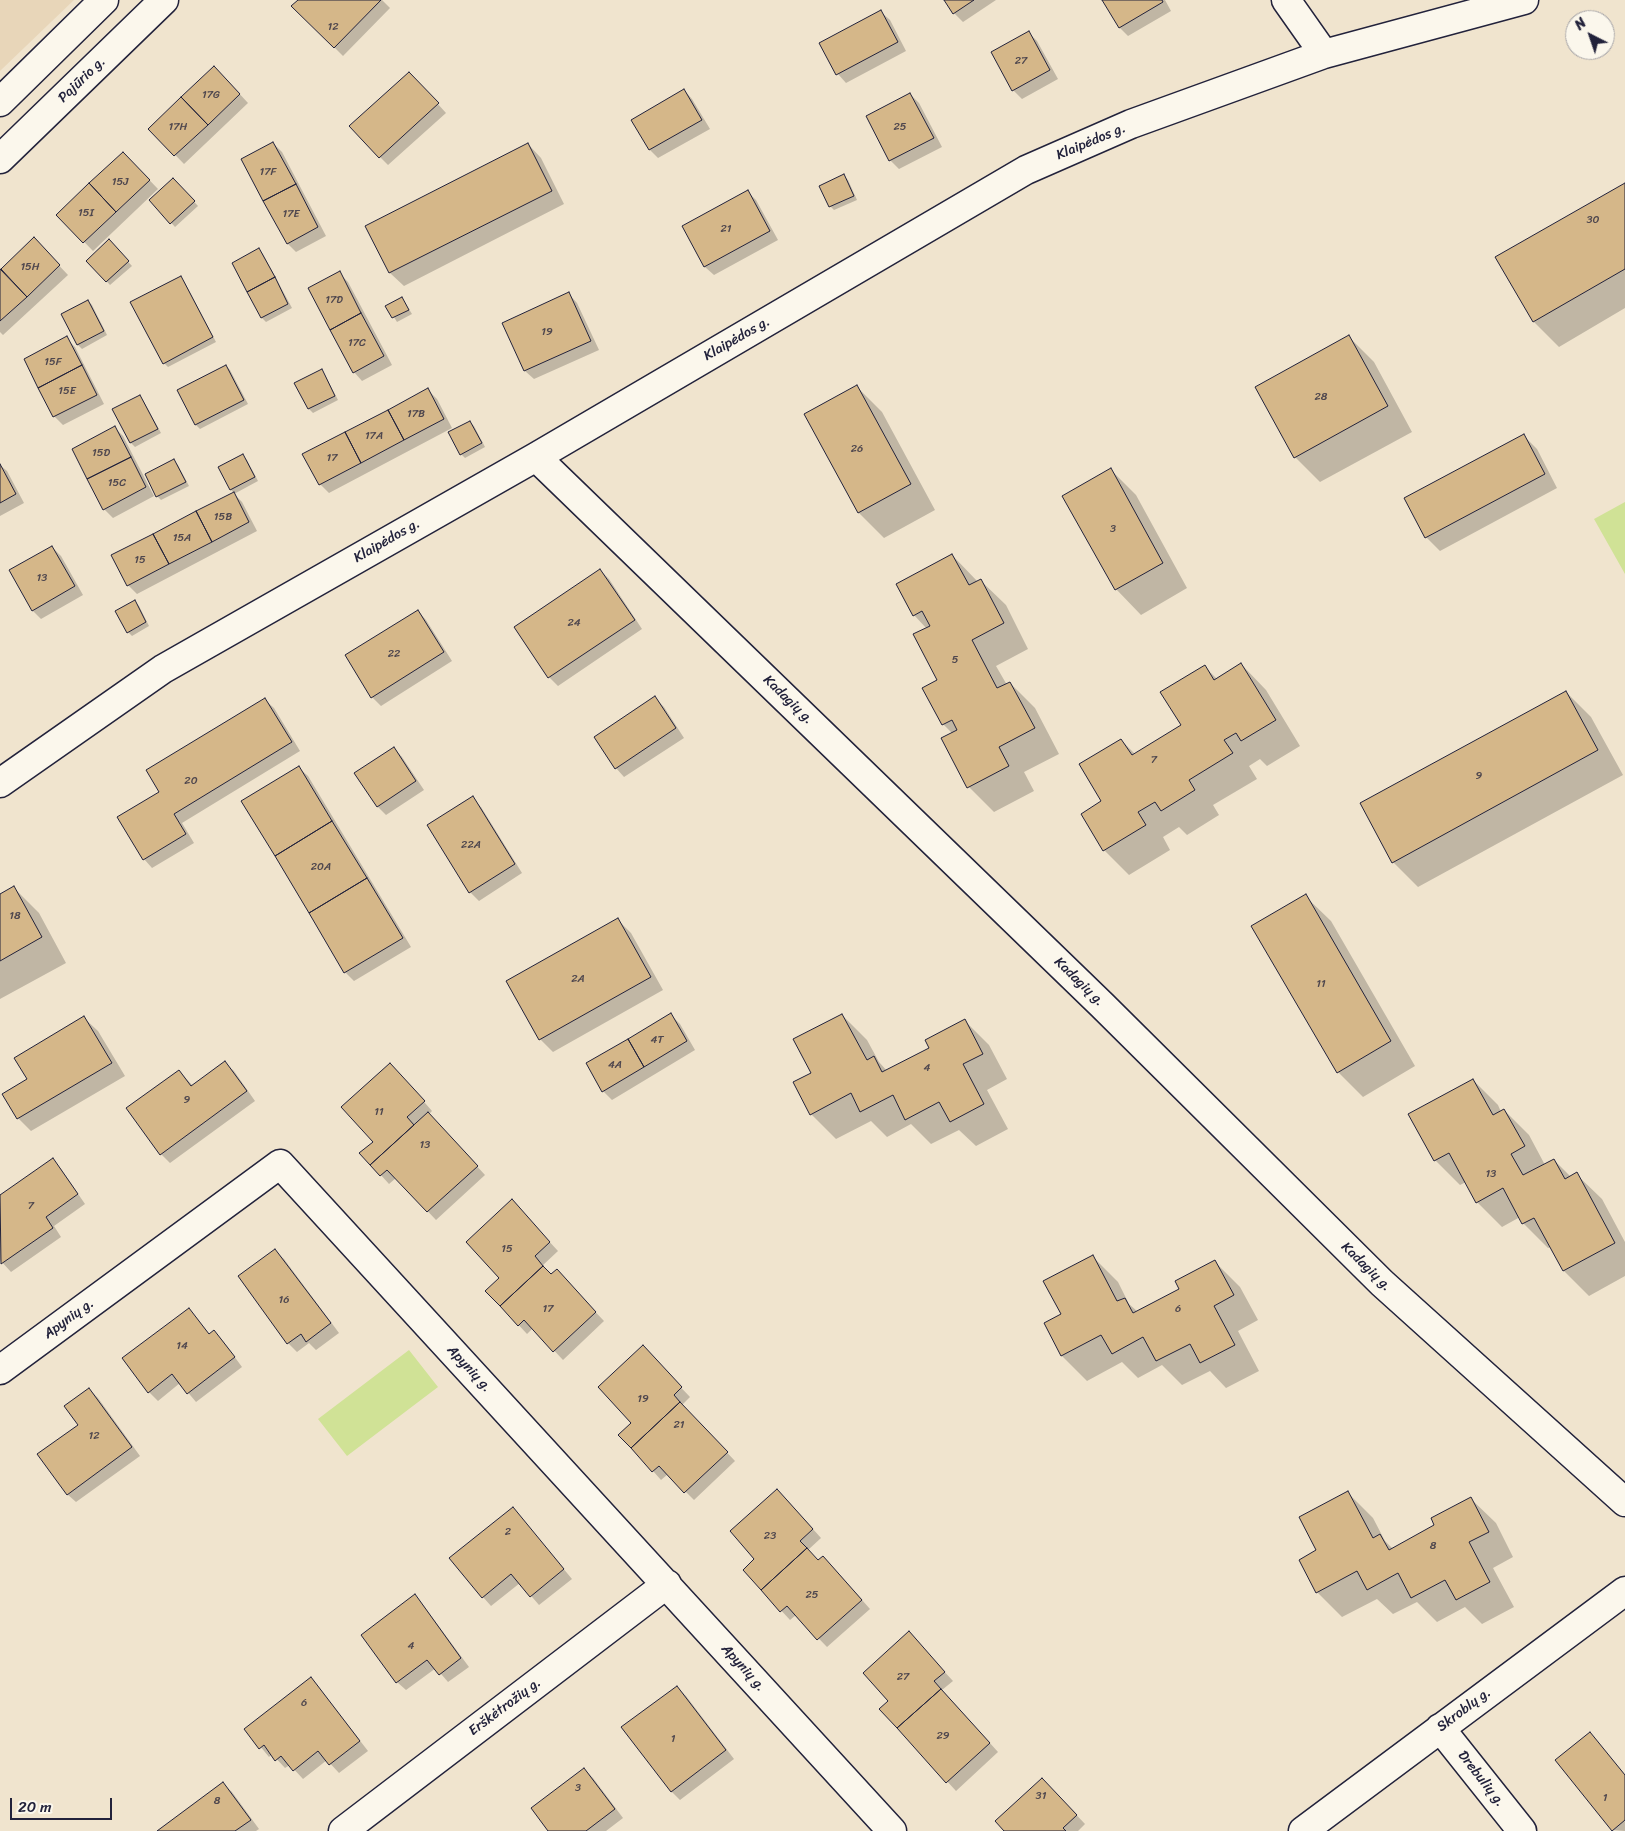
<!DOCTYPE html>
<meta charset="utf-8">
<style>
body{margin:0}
#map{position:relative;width:1625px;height:1831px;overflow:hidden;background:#f0e4ce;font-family:Sriracha,sans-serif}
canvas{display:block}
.north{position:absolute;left:1565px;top:10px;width:50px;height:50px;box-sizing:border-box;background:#fbf7ec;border:1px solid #a4a2a5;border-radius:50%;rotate:319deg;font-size:14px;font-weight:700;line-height:20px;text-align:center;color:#22223b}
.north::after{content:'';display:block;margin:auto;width:18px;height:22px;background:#22223b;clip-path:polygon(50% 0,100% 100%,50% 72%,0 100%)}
.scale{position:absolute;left:10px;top:1798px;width:102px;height:22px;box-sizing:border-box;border:2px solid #22223b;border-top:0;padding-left:6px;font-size:15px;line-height:18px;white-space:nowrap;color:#22223b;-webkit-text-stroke:4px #fbf7ec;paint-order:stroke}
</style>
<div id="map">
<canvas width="1625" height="1831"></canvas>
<div class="north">N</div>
<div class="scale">20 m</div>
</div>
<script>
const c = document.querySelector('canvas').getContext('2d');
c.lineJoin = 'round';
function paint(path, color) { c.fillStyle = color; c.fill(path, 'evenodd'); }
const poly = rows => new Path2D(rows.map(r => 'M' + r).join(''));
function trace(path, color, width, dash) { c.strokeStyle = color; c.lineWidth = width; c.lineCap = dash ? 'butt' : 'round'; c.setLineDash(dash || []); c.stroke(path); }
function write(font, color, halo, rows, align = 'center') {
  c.font = font + ' Sriracha,sans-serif'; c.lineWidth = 5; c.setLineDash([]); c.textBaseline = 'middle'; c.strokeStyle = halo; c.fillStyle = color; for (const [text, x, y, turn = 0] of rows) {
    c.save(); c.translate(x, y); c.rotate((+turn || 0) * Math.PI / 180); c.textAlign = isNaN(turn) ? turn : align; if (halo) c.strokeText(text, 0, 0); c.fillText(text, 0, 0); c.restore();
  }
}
paint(poly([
 [0,0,74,0,0,71]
]), '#e8d6b9');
paint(poly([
 [1625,502,1625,574,1594,519],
 [409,1350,438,1387,347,1456,318,1419]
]), '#d0e296');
paint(poly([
 [299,0,382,0,390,8,343,56,293,6],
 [945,0,996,0,963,22,954,13],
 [1103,0,1165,0,1171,11,1128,36,1120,28],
 [881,12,890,20,906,51,846,83,838,74,821,43],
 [1029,33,1037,41,1058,79,1022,99,1013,90],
 [223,76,248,103,184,164,150,129],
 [418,82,446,113,388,165,380,157],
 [684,90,692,99,710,129,658,158,650,150],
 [910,94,919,103,942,147,899,169,890,160],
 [273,143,282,152,326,236,296,252,288,244,243,160],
 [528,144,541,158,564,204,404,286,390,273,367,226],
 [132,162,158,189,93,251,58,215],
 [844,176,848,180,857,200,834,210,830,206],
 [173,179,198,206,175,227,151,200],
 [1625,184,1625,308,1559,347,1534,322],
 [747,191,756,200,778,240,714,275,705,267,683,227],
 [34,239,68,275,3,335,0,332,0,271],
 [109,241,132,266,110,285,88,261],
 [259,250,263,254,292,308,266,322,262,318,233,263],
 [339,273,348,282,392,365,362,381,354,372],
 [180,277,184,281,216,342,168,367,164,363],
 [569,294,577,303,599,350,534,379,525,371,504,324],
 [402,298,412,314,397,322,387,306],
 [88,301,92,305,107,335,82,349,78,345,63,315],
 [1349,337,1374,362,1412,432,1320,482,1295,457],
 [66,338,75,347,104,404,63,425,54,416],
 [226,366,230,370,248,404,200,429,196,425],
 [321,371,325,375,338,400,313,413,309,409,296,383],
 [857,387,882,412,935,510,884,538,859,513],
 [428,390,437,399,452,428,329,493,320,484],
 [139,396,143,400,161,433,135,447,131,443],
 [470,422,474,426,485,447,465,458,461,454],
 [115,428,123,436,154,496,113,518,104,509],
 [1524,436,1537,449,1557,488,1440,551,1426,537,1406,499],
 [243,456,247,460,258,481,234,494,242,502,257,531,137,594,128,585,234,493,231,490,219,467],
 [174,461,178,465,189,486,161,500,157,496],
 [0,465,7,471,24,503,0,516],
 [1111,470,1136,495,1187,588,1141,615,1116,589],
 [52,547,61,556,83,595,41,619,33,611],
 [952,555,978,582,980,580,1006,605,1028,649,996,666,1007,685,1010,683,1035,708,1059,754,1024,772,1034,791,994,812,969,787,943,739,952,733,943,724,939,680,927,629,914,615],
 [600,570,609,579,642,629,558,686,549,677],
 [135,602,139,606,149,626,132,636,128,632],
 [418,611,426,620,452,661,381,706,372,697],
 [1241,664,1266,690,1300,746,1267,766,1260,759,1249,766,1257,779,1213,805,1219,815,1187,835,1179,827,1163,837,1170,850,1129,875,1104,850,1103,802,1121,740,1135,754,1182,726,1205,667,1217,679],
 [1566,692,1591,717,1623,775,1418,887,1393,862],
 [655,698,664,707,684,738,624,777,616,768],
 [265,700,274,708,300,751,182,823,194,843,152,868,144,859,161,792],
 [394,748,402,757,424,790,386,815,378,807],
 [299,768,308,776,411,947,354,981,345,972,243,801],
 [472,798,481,807,522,873,479,901,470,892],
 [14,888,39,913,66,963,0,999,0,895],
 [1305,896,1331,921,1415,1066,1363,1097,1338,1072],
 [618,920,631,933,663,990,553,1052,540,1039],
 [671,1015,680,1024,695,1050,612,1100,603,1091],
 [842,1015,867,1040,879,1062,887,1071,930,1048,964,1020,989,1045,1007,1079,987,1090,1008,1129,976,1146,959,1130,931,1144,911,1124,887,1137,871,1121,836,1139,811,1114,795,1082,812,1073],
 [84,1018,98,1031,125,1076,31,1131,18,1118,29,1080],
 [225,1063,234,1071,255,1101,170,1163,161,1154,128,1109,179,1071,193,1086],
 [399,1073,432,1111,429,1114,485,1175,436,1220,396,1178,389,1184,361,1153,375,1142],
 [1473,1080,1498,1105,1501,1112,1504,1110,1529,1135,1545,1165,1554,1160,1571,1177,1576,1174,1602,1199,1625,1242,1625,1276,1589,1296,1564,1271,1551,1247,1548,1248,1523,1223,1520,1217,1502,1227,1477,1202,1466,1182,1460,1185,1435,1160],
 [52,1160,61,1169,85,1204,54,1226,61,1237,11,1272,0,1260,0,1197],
 [520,1210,558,1251,542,1266,551,1276,565,1280,604,1321,563,1360,533,1328,527,1334,487,1291,501,1278],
 [275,1251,284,1259,339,1333,316,1350,309,1343,297,1352,288,1343,239,1277],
 [1092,1256,1118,1282,1129,1304,1138,1312,1181,1289,1215,1262,1240,1287,1258,1320,1238,1331,1259,1371,1226,1388,1210,1371,1182,1385,1162,1365,1138,1378,1122,1362,1087,1381,1062,1356,1045,1324,1063,1315],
 [189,1309,210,1335,214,1332,223,1341,242,1367,196,1402,180,1383,158,1401,149,1392],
 [651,1356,690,1397,682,1405,735,1461,694,1500,668,1474,661,1480,653,1471,633,1423],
 [89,1389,98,1398,140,1456,76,1502,67,1494,80,1425],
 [1348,1493,1373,1518,1385,1541,1393,1549,1436,1526,1470,1498,1496,1523,1513,1557,1493,1568,1514,1607,1482,1624,1465,1607,1437,1622,1417,1602,1393,1614,1377,1599,1342,1617,1317,1592,1318,1551],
 [786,1499,821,1538,808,1550,819,1562,832,1566,870,1609,827,1647,796,1615,790,1620,744,1570,756,1559],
 [513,1508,572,1579,539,1605,520,1583,491,1606,483,1597],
 [415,1596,423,1605,469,1667,448,1682,436,1668,406,1690,397,1682],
 [917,1642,953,1681,942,1690,998,1752,956,1791,881,1709,890,1701],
 [311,1679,319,1688,368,1751,339,1773,327,1760,303,1779,290,1765,285,1768,272,1754,269,1757,246,1729],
 [677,1687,686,1696,734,1759,680,1800,671,1791],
 [1590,1733,1625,1775,1625,1831,1612,1830],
 [584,1769,593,1778,623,1818,606,1831,550,1831],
 [223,1784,232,1792,259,1829,256,1831,159,1831],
 [1051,1788,1085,1824,1078,1831,1006,1831]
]), '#0003');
const building = poly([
 [298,0,381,0,334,48,291,6,298,0],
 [944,0,974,0,953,14,944,0],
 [1102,0,1162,0,1163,2,1119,28,1102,0],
 [881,10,898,42,836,75,819,43,881,10],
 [1029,31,1050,70,1012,91,991,52,1029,31],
 [214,66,240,94,208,125,181,97,214,66],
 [409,72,439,103,379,158,349,126,409,72],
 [684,89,702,120,649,150,631,120,684,89],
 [910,93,934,138,889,161,866,116,910,93],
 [181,97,208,125,174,156,148,129,181,97],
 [273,142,296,184,263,201,241,159,273,142],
 [528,143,552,191,389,273,365,226,528,143],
 [123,152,150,180,116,212,89,183,123,152],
 [844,174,854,196,829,207,819,186,844,174],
 [173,178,195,201,170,224,149,200,173,178],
 [89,183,116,212,83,243,56,215,89,183],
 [1625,183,1625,269,1533,322,1495,257,1625,183],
 [296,184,318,227,287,244,263,201,296,184],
 [748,190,770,231,704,267,682,226,748,190],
 [34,237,60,265,27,297,1,269,34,237],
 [109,239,129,261,106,282,86,261,109,239],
 [259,248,275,277,247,292,232,263,259,248],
 [0,269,27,297,0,321,0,269],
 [340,271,361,313,330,330,308,288,340,271],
 [181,276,213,337,163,364,130,302,181,276],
 [275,277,288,304,261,318,247,292,275,277],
 [569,292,591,341,524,371,502,323,569,292],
 [402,297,409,310,392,318,385,306,402,297],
 [88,300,104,331,77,345,61,314,88,300],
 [361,313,384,356,353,373,330,330,361,313],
 [1349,335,1388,406,1294,458,1255,387,1349,335],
 [67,336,82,365,38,388,24,359,67,336],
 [82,365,97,395,53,417,38,388,82,365],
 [226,365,244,400,195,425,177,390,226,365],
 [322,369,335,396,308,409,294,383,322,369],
 [857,385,911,484,858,513,804,414,857,385],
 [428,388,444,419,404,440,388,410,428,388],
 [140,395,158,429,130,443,112,409,140,395],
 [388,410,404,440,361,463,345,432,388,410],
 [470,421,482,443,460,455,448,432,470,421],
 [115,426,131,457,87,479,72,449,115,426],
 [345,432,361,463,319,485,302,454,345,432],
 [1524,434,1545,474,1425,538,1404,498,1524,434],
 [243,454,255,477,230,490,218,467,243,454],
 [131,457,146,487,103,510,87,479,131,457],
 [174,459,186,482,156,497,145,474,174,459],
 [0,464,16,494,0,503,0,464],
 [1111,468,1163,563,1115,590,1062,496,1111,468],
 [234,492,249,522,212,542,196,511,234,492],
 [196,511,212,542,169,564,153,534,196,511],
 [153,534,169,564,127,586,111,555,153,534],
 [52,546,75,586,32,611,9,570,52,546],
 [952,554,969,585,981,579,1004,623,972,640,997,688,1010,682,1035,728,999,747,1009,766,967,788,941,738,957,730,952,720,942,725,922,688,937,680,913,634,930,626,922,611,913,616,896,584,952,554],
 [600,569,635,620,548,678,514,627,600,569],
 [135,600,146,622,127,633,115,611,135,600],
 [418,610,444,652,371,698,345,655,418,610],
 [1241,663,1276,720,1241,741,1236,733,1224,740,1233,753,1189,780,1195,790,1161,811,1155,802,1138,812,1146,825,1103,851,1081,814,1101,801,1079,764,1121,739,1132,755,1181,725,1160,692,1205,665,1214,680,1241,663],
 [1566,691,1598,750,1392,863,1360,803,1566,691],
 [655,696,676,728,615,769,594,737,655,696],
 [265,698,292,742,174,814,186,834,143,860,117,817,159,792,146,770,265,698],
 [394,747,416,781,377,807,354,773,394,747],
 [299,766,332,821,275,856,241,801,299,766],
 [473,796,515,864,469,893,427,825,473,796],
 [332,821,367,878,309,913,275,856,332,821],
 [367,878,403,938,344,973,309,913,367,878],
 [14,886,42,937,0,961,0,894,14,886],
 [1306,894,1391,1041,1337,1073,1251,926,1306,894],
 [618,918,651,977,539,1040,506,981,618,918],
 [671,1013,687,1041,644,1067,628,1039,671,1013],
 [842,1014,867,1060,874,1056,882,1072,929,1048,925,1040,965,1019,983,1054,963,1064,984,1104,950,1122,939,1102,905,1120,893,1095,860,1112,851,1093,810,1115,793,1082,811,1073,793,1039,842,1014],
 [84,1016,112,1063,17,1119,2,1094,27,1079,14,1058,84,1016],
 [628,1039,644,1067,602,1092,586,1063,628,1039],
 [225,1061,247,1091,160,1155,126,1108,179,1070,191,1086,225,1061],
 [390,1063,425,1101,407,1117,414,1125,370,1165,359,1153,373,1142,341,1107,390,1063],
 [1473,1079,1493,1115,1504,1109,1525,1146,1511,1154,1523,1175,1554,1159,1565,1179,1577,1172,1615,1243,1563,1271,1534,1218,1522,1224,1503,1188,1476,1203,1449,1153,1434,1161,1408,1114,1473,1079],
 [428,1112,478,1166,427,1212,387,1170,380,1176,370,1165,428,1112],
 [53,1158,78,1194,46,1217,53,1228,1,1264,0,1195,53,1158],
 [512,1199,550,1242,535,1256,543,1266,500,1306,485,1291,499,1278,466,1242,512,1199],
 [275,1249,331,1323,306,1342,301,1334,287,1344,238,1276,275,1249],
 [1093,1255,1117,1301,1125,1298,1133,1313,1179,1289,1175,1281,1215,1260,1234,1295,1214,1306,1235,1345,1200,1363,1190,1344,1156,1361,1143,1337,1112,1354,1101,1335,1061,1356,1044,1323,1061,1314,1043,1281,1093,1255],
 [543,1266,551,1274,557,1269,596,1312,553,1352,524,1320,518,1326,500,1306,543,1266],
 [189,1308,209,1334,214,1330,235,1357,187,1394,172,1374,148,1393,122,1358,189,1308],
 [643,1345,682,1387,674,1395,680,1402,631,1448,618,1435,631,1423,598,1387,643,1345],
 [89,1388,132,1447,67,1495,37,1454,78,1425,64,1406,89,1388],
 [680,1402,728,1452,684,1493,659,1466,652,1472,631,1448,680,1402],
 [777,1489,813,1529,800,1541,807,1548,761,1590,743,1570,754,1559,730,1531,777,1489],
 [1348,1491,1373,1538,1380,1534,1389,1550,1434,1525,1431,1518,1471,1497,1489,1532,1469,1542,1490,1582,1456,1600,1445,1580,1411,1598,1398,1573,1367,1590,1357,1571,1316,1593,1299,1560,1316,1550,1299,1517,1348,1491],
 [513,1507,564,1569,530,1597,511,1574,482,1598,449,1558,513,1507],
 [807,1548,818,1560,823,1556,862,1600,817,1640,787,1606,780,1612,761,1590,807,1548],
 [415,1594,461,1658,439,1675,427,1660,396,1683,361,1635,415,1594],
 [909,1631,945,1672,934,1681,941,1689,897,1728,879,1709,888,1701,863,1673,909,1631],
 [311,1677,360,1741,329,1765,318,1751,293,1771,281,1756,275,1761,264,1745,259,1749,244,1729,311,1677],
 [677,1686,726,1750,671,1792,621,1727,677,1686],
 [941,1689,990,1743,946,1783,897,1728,941,1689],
 [1590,1732,1625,1775,1625,1820,1612,1831,1555,1760,1590,1732],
 [584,1768,615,1809,586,1831,548,1831,531,1808,584,1768],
 [1042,1778,1077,1815,1063,1828,1066,1831,1004,1831,995,1821,1042,1778],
 [223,1782,251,1820,235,1831,157,1831,223,1782]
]);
paint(building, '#d5b789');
trace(building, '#22223b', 1);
const street = poly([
 [1286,0,1324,54],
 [536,457,1102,1005,1382,1283,1625,1502],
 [0,783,163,669,536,457,1026,170,1131,124,1324,54,1524,0],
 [0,1370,280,1164,892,1831],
 [1440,1728,1522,1831],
 [343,1831,667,1584],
 [1303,1831,1625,1591]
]);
const secondary = poly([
 [0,102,104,0],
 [0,159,164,0]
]);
trace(street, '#22223b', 31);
trace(secondary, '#22223b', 31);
trace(street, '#fbf7ec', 28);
trace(secondary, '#fbf7ec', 28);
write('11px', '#4f474e', null, [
 ["12",333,27],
 ["27",1021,61],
 ["17G",211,95],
 ["17H",178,127],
 ["25",900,127],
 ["17F",268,172],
 ["15J",120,182],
 ["15I",86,213],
 ["17E",291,214],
 ["30",1593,220],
 ["21",726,229],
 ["15H",30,267],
 ["17D",334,300],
 ["19",547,332],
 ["17C",357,343],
 ["15F",53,362],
 ["15E",67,391],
 ["28",1321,397],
 ["17B",416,414],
 ["17A",374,436],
 ["26",857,449],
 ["15D",101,453],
 ["17",332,458],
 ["15C",117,483],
 ["15B",223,517],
 ["3",1113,529],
 ["15A",182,538],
 ["15",140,560],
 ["13",42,578],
 ["24",574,623],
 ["22",394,654],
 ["5",955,660],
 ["7",1154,760],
 ["9",1479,776],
 ["20",191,781],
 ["22A",471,845],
 ["20A",321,867],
 ["18",15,916],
 ["2A",578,979],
 ["11",1321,984],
 ["4T",657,1040],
 ["4A",615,1065],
 ["4",927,1068],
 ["9",187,1100],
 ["11",379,1112],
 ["13",425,1145],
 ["13",1491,1174],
 ["7",31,1206],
 ["15",507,1249],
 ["16",284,1300],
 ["17",548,1309],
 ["6",1178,1309],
 ["14",182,1346],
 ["19",643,1399],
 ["21",679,1425],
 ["12",94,1436],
 ["2",508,1532],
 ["23",770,1536],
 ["8",1433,1546],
 ["25",812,1595],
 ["4",411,1646],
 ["27",903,1677],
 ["6",304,1703],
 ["29",943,1736],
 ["1",673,1739],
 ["3",578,1788],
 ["31",1041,1796],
 ["1",1605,1798],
 ["8",217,1801]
]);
write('14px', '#22223b', '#fbf7ec', [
 ["Pajūrio g.",82,80,-44],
 ["Klaipėdos g.",1091,142,-23],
 ["Klaipėdos g.",737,339,-30],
 ["Klaipėdos g.",387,541,-30],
 ["Kadagių g.",788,700,44],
 ["Kadagių g.",1079,982,44],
 ["Kadagių g.",1366,1267,44],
 ["Apynių g.",69,1319,-36],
 ["Apynių g.",469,1369,47],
 ["Apynių g.",743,1668,48],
 ["Erškėtrožių g.",505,1707,-37],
 ["Skroblų g.",1464,1710,-37],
 ["Drebulių g.",1481,1779,52]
]);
</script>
